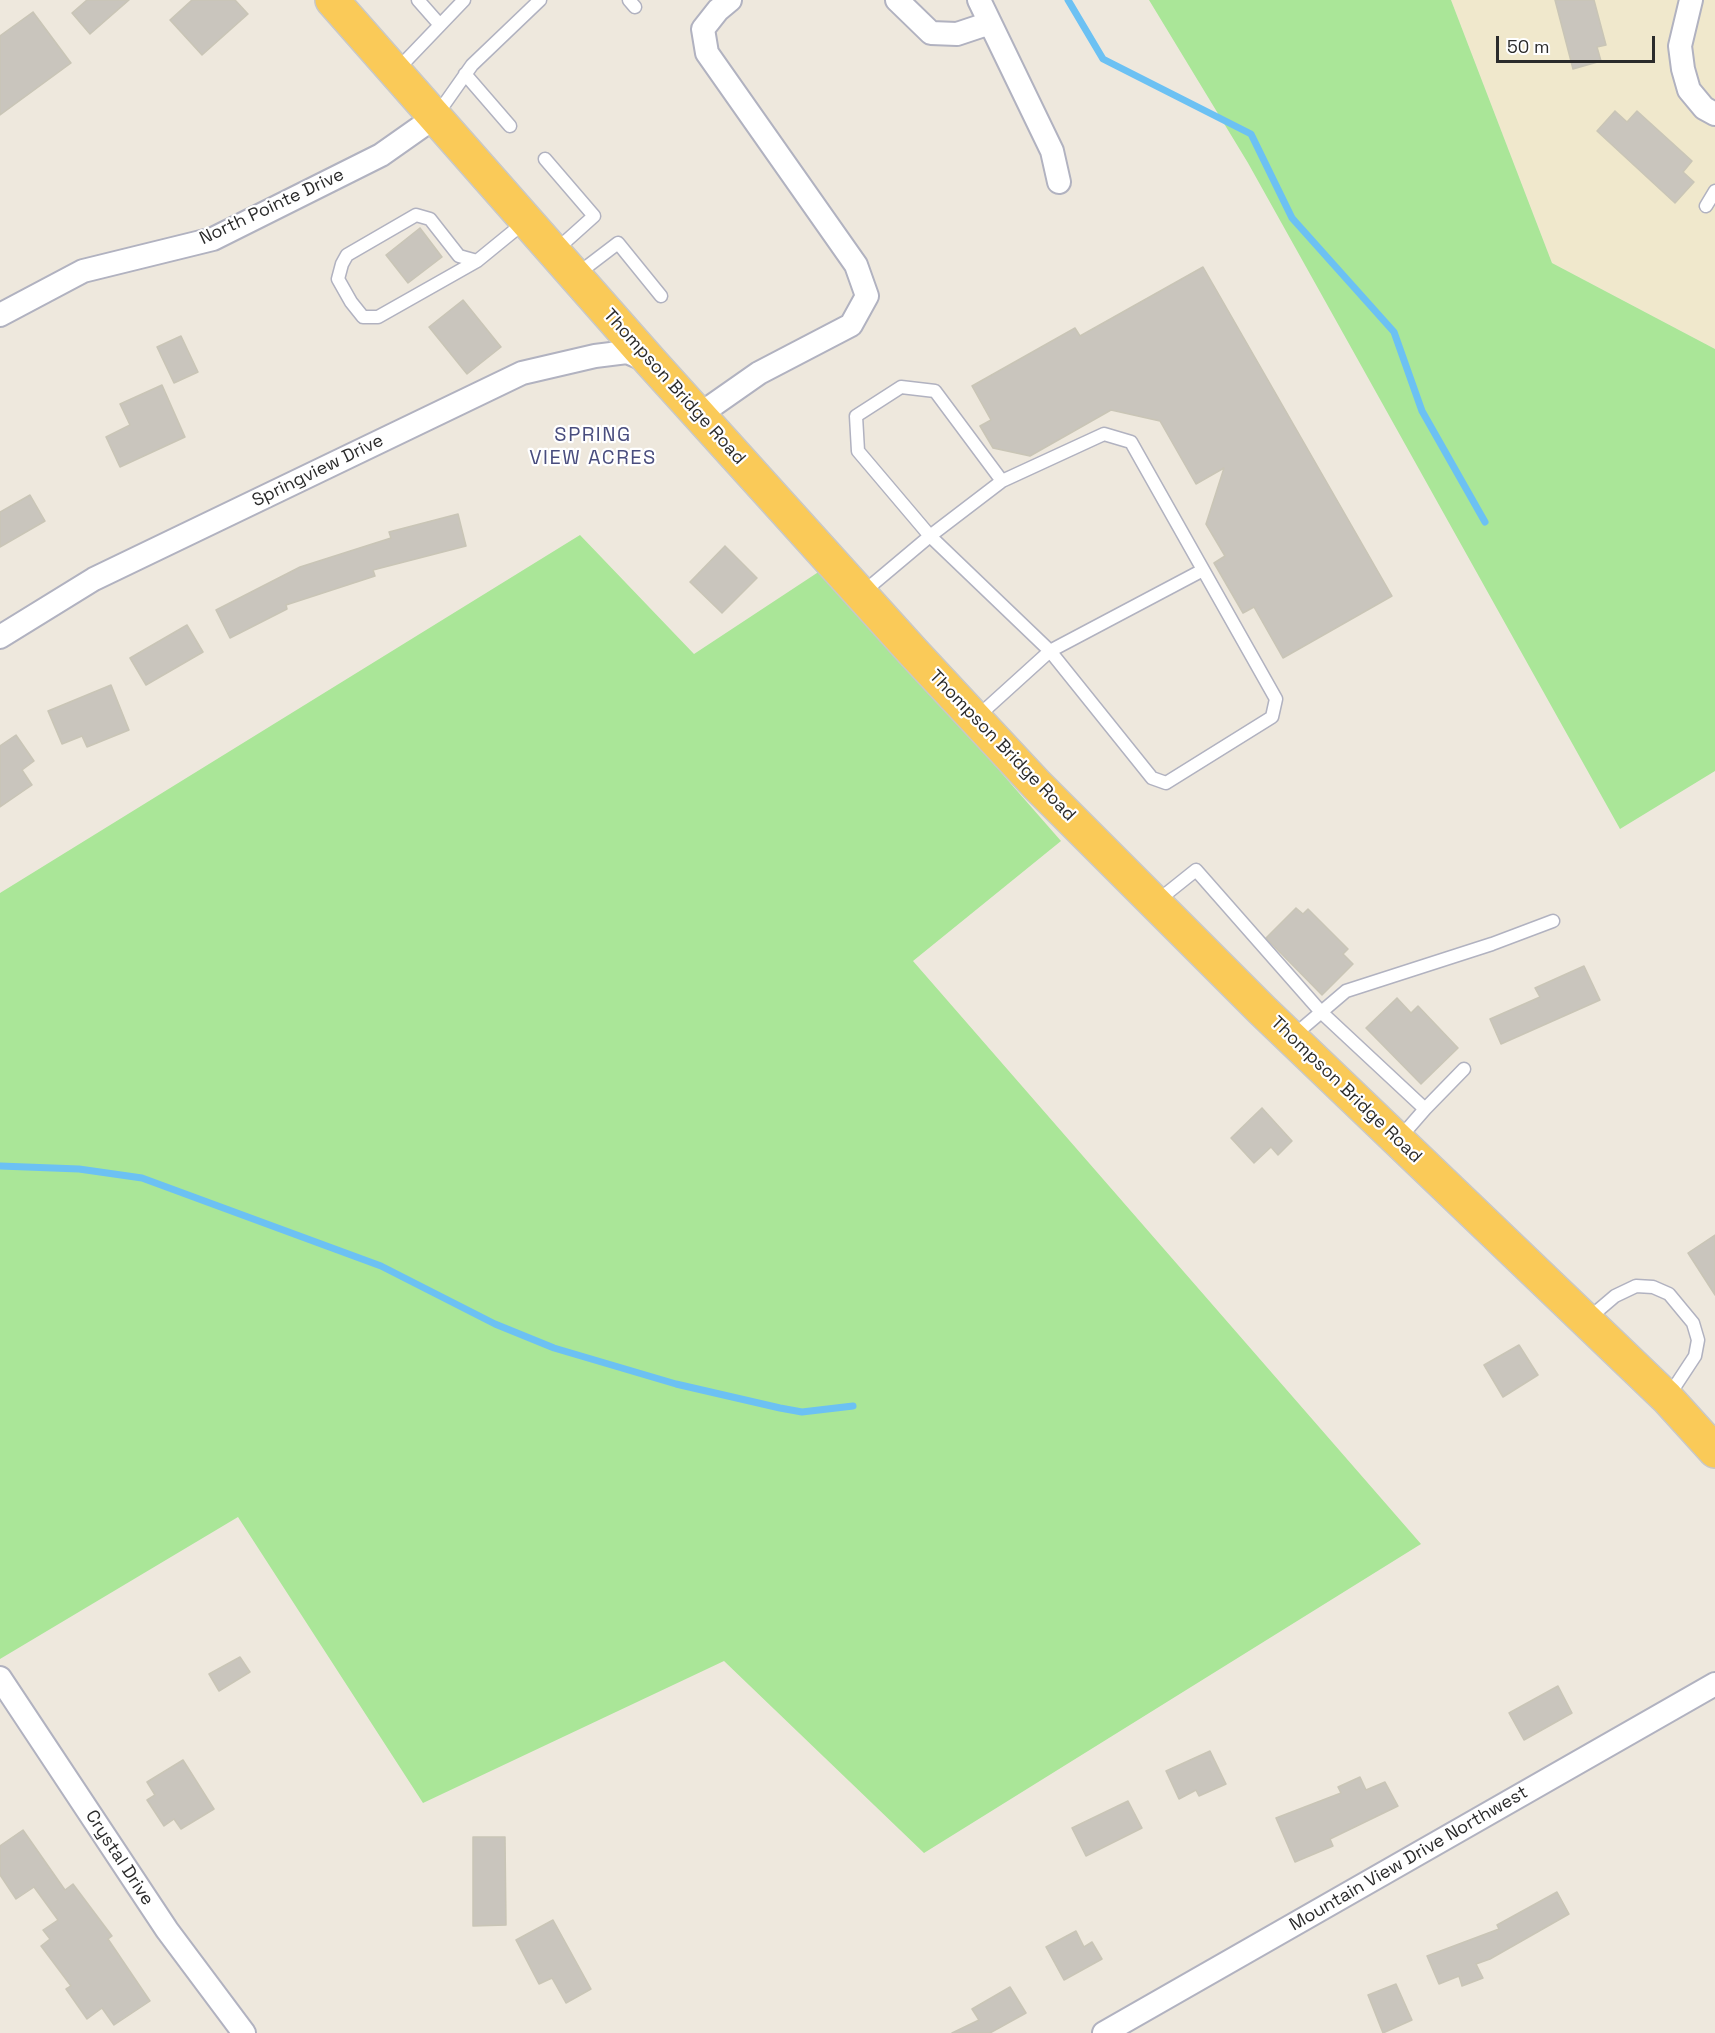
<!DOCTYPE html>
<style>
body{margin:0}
#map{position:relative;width:1715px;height:2033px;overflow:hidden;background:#eee8dd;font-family:"Space Grotesk",sans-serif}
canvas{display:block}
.scale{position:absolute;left:1496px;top:36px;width:159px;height:27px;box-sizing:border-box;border:3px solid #2b2b2b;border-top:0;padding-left:8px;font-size:18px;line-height:21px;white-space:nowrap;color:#2b2b2b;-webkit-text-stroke:4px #fff;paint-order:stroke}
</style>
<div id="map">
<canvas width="1715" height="2033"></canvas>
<div class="scale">50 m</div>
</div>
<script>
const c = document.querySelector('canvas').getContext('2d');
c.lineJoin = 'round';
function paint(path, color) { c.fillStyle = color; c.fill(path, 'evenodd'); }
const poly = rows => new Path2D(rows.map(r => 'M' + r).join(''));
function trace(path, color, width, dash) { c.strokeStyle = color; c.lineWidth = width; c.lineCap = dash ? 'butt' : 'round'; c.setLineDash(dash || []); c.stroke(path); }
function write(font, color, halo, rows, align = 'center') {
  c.font = font + ' "Space Grotesk",sans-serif'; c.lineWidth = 4.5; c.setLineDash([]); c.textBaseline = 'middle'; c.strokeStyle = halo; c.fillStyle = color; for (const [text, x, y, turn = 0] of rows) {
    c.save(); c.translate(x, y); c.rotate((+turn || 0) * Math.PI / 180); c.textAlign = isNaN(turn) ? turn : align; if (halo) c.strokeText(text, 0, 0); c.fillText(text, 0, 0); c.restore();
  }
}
paint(poly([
 [1451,0,1715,0,1715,349,1552,263]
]), '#f0e8cc');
paint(poly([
 [1149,0,1451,0,1552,263,1715,349,1715,771,1620,829,1248,163],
 [580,535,694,654,823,569,1061,841,913,961,1421,1544,924,1853,724,1661,423,1803,238,1517,0,1659,0,893]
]), '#aae698');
trace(poly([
 [1068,0,1103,59,1251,134,1292,218,1394,332,1422,411,1485,522],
 [0,1166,79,1169,142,1178,381,1266,495,1324,554,1348,676,1384,780,1408,802,1412,853,1406]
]), '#6cc1f3', 7);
const building = poly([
 [87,0,129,0,90,34,72,13,87,0],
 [192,0,235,0,248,14,202,55,170,20,192,0],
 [1555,0,1594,0,1606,45,1597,47,1601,61,1573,69,1555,0],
 [33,12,71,63,0,115,0,36,33,12],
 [1615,111,1627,122,1637,111,1692,161,1683,172,1694,182,1675,203,1597,131,1615,111],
 [420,228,442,257,408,283,386,255,420,228],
 [1203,267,1392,596,1283,658,1254,607,1243,613,1214,563,1225,556,1206,524,1224,468,1196,484,1160,421,1111,410,1030,456,993,448,980,426,991,420,972,386,1075,328,1080,336,1203,267],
 [463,300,501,347,467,374,429,327,463,300],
 [181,336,198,372,174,383,157,347,181,336],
 [162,385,185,437,120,467,106,437,130,425,120,404,162,385],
 [30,495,45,521,0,547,0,512,30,495],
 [458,514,466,546,373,570,375,576,286,605,287,609,230,638,216,610,300,567,391,538,389,532,458,514],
 [725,546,757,578,722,613,690,582,725,546],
 [187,625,203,652,146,685,130,658,187,625],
 [111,685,129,730,87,747,82,736,62,744,48,711,111,685],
 [16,735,34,761,22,770,32,785,0,807,0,746,16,735],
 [1296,908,1303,914,1308,909,1348,949,1343,954,1353,964,1322,995,1266,938,1296,908],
 [1584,966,1600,1000,1501,1044,1490,1019,1540,997,1535,988,1584,966],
 [1397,998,1411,1013,1418,1006,1458,1048,1421,1084,1366,1028,1397,998],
 [1262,1108,1292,1141,1278,1155,1271,1147,1254,1163,1231,1138,1262,1108],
 [1715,1235,1715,1295,1688,1253,1715,1235],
 [1519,1345,1538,1375,1503,1397,1484,1365,1519,1345],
 [240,1657,250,1672,219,1691,209,1674,240,1657],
 [1558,1686,1572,1713,1524,1740,1509,1713,1558,1686],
 [1210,1751,1226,1784,1199,1796,1196,1790,1179,1799,1166,1771,1210,1751],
 [183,1760,214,1809,181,1829,174,1819,164,1826,147,1800,155,1795,147,1782,183,1760],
 [1360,1777,1366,1790,1385,1782,1398,1806,1330,1839,1333,1846,1295,1862,1276,1818,1341,1793,1338,1787,1360,1777],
 [1128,1801,1142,1828,1086,1856,1072,1828,1128,1801],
 [23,1830,65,1890,73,1884,112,1936,108,1939,150,2001,114,2025,102,2008,87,2019,66,1989,71,1986,41,1946,50,1939,43,1930,58,1920,34,1887,16,1899,0,1875,0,1846,23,1830],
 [473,1837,505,1837,506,1925,473,1926,473,1837],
 [1557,1892,1569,1914,1490,1959,1476,1964,1483,1978,1462,1986,1459,1976,1439,1984,1427,1956,1499,1929,1497,1925,1557,1892],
 [553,1920,591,1989,566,2003,552,1978,539,1984,516,1940,553,1920],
 [1076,1931,1084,1947,1092,1942,1102,1959,1064,1980,1046,1947,1076,1931],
 [1396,1984,1412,2020,1383,2033,1368,1995,1396,1984],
 [1010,1987,1026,2013,990,2033,952,2033,979,2020,972,2009,1010,1987]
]);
paint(building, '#c9c5bd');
trace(building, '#c9c5b6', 1.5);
const service = poly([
 [418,0,440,25],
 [629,0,635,7],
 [396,71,464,0],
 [465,74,510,126],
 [436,116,472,65,540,0],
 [545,159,594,216,555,251],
 [1706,206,1715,191],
 [477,261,459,256,430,219,416,215,347,255,342,264,338,279,351,302,363,317,378,317,477,261,526,221],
 [576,275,618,243,661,296],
 [1002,481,930,536,1050,651,1203,570],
 [861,594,930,536,858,451,856,416,901,387,935,391,1002,481,1104,434,1131,442,1276,699,1272,717,1166,783,1152,778,1050,651,976,718],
 [1156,902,1196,870,1321,1012,1425,1109,1398,1140],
 [1292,1037,1346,991,1492,944,1553,921],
 [1425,1109,1464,1069],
 [1588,1319,1615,1296,1636,1286,1653,1287,1669,1294,1693,1323,1698,1340,1695,1356,1668,1397]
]);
const minor = poly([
 [897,0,931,33,957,34,990,23],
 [979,0,1052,151,1059,182],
 [1691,0,1680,46,1683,69,1689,90,1704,108,1715,114],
 [0,315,83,271,213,239,381,155,435,117],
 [699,415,759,373,851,325,867,296,856,265,707,53,703,29,718,10,730,0],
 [0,637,94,579,522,373,595,356,627,352,648,361],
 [0,1678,167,1930,244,2033],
 [1104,2033,1715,1684]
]);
const trunk = poly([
 [332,0,651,362,914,653,1037,785,1262,1010,1667,1398,1715,1451]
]);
trace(service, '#b1b2c0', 15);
trace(minor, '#b1b2c0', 26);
trace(trunk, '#c8c8c8', 36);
trace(service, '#fff', 12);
trace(minor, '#fff', 22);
trace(trunk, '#faca58', 33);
write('18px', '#2b2b2b', '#fff', [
 ["North Pointe Drive",272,207,-25],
 ["Thompson Bridge Road",674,387,48],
 ["Springview Drive",318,471,-26],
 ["Thompson Bridge Road",1002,746,46],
 ["Thompson Bridge Road",1346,1090,44],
 ["Crystal Drive",119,1858,57],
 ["Mountain View Drive Northwest",1409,1859,-30]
]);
c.letterSpacing = '1.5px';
write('20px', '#494d7e', '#fff', [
 ["SPRING",593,436],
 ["VIEW ACRES",593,459]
]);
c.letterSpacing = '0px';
</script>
